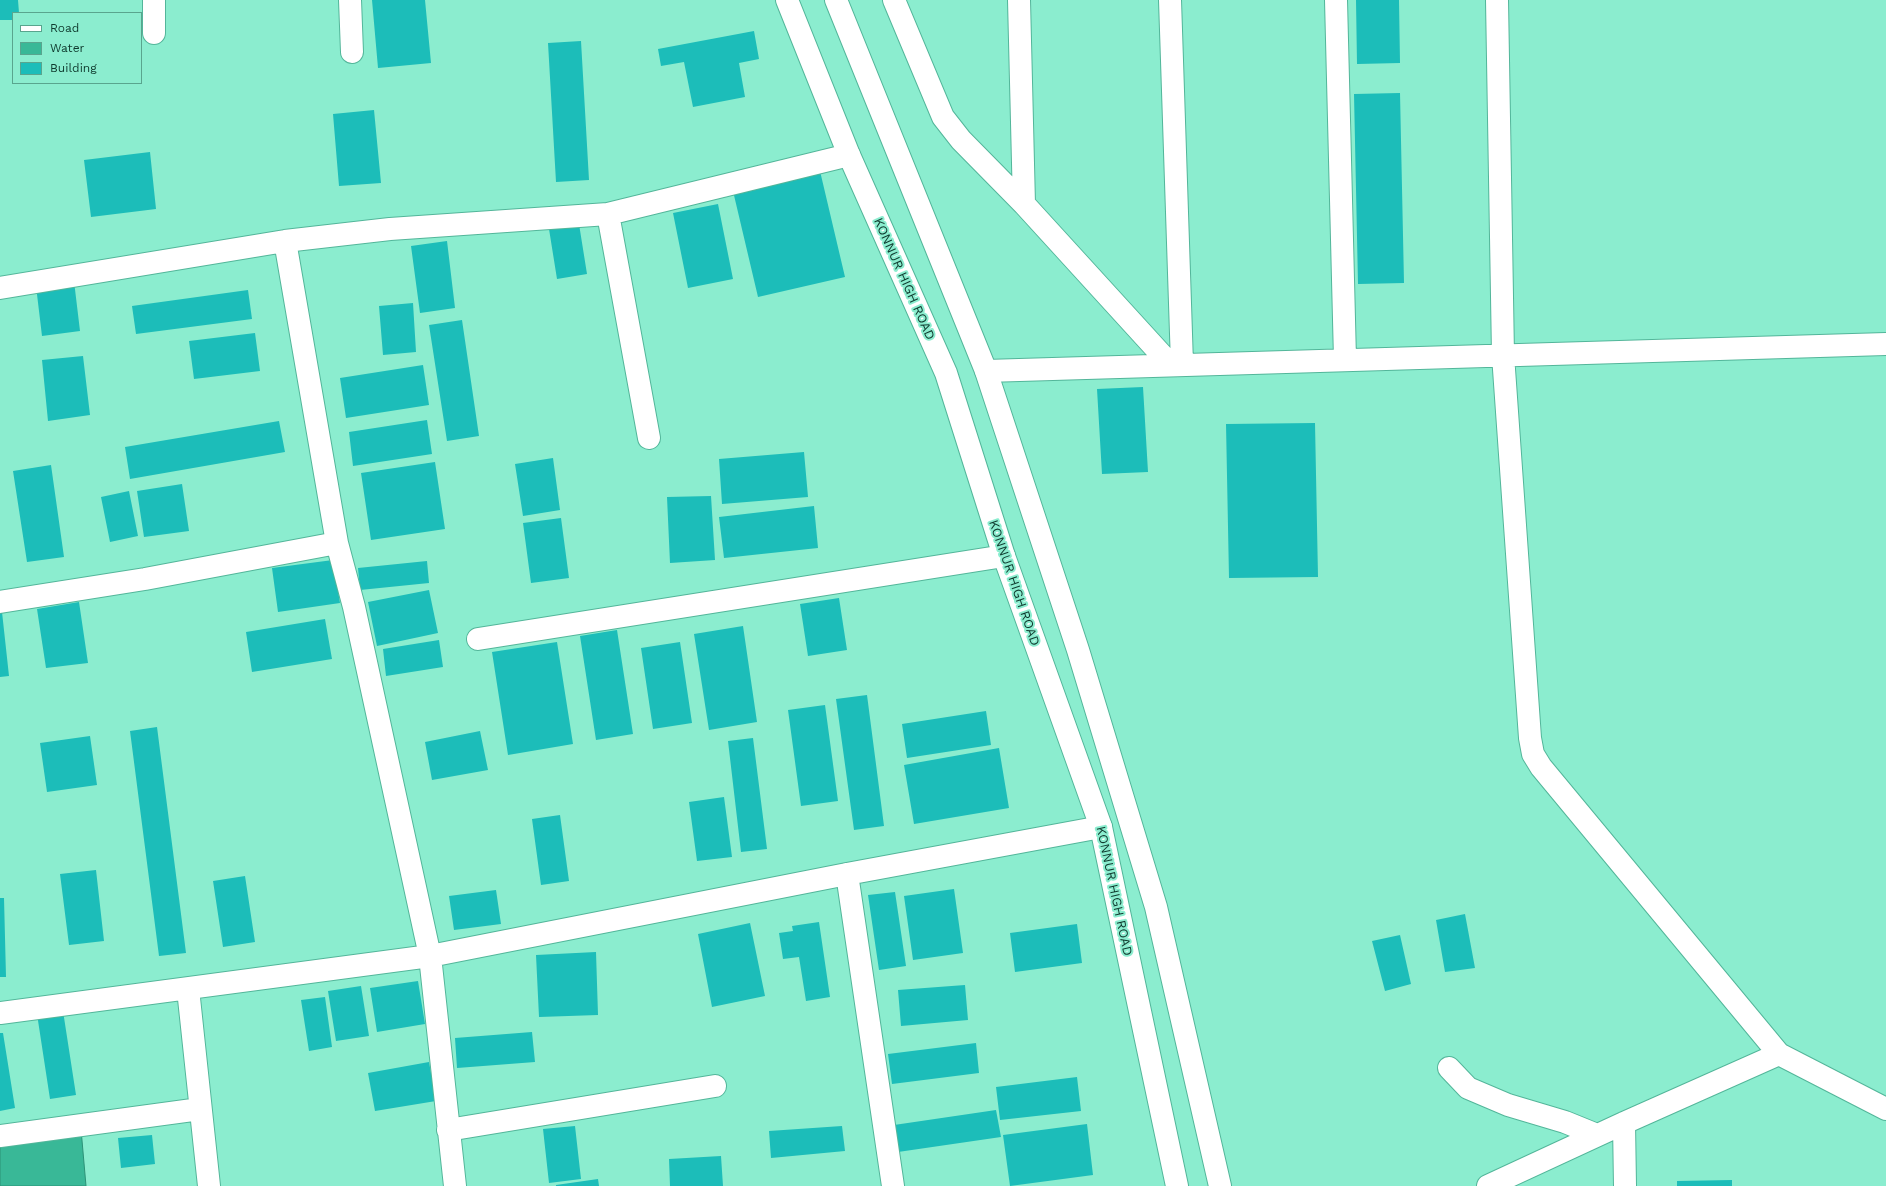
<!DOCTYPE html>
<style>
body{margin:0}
#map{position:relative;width:1886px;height:1186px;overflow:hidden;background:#8bedcf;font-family:"Work Sans",sans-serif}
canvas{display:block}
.legend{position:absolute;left:12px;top:12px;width:130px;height:72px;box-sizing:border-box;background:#8bedcf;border:1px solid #59a58e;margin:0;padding:5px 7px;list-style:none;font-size:12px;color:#0e392d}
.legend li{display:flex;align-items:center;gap:8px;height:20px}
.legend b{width:20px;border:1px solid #59a58e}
</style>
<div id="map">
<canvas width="1886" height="1186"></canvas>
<ul class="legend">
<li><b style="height:5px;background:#fff"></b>Road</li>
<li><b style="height:11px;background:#39b897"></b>Water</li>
<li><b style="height:11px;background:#1cbdb9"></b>Building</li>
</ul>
</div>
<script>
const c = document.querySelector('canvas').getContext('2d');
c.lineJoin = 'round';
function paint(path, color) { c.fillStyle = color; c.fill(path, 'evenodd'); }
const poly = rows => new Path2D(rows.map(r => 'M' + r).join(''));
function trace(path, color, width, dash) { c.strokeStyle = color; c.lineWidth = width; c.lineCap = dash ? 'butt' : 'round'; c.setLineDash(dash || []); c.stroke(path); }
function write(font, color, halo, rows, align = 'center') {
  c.font = font + ' "Work Sans",sans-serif'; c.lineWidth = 4; c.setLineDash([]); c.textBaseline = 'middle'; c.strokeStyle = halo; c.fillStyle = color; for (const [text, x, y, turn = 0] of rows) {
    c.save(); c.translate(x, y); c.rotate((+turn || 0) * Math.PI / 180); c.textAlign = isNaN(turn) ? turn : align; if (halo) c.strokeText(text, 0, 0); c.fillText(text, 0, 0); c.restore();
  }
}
const water = poly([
 [81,1129,86,1186,0,1186,0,1145,81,1129]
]);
paint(water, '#39b897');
trace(water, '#2c9277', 1);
paint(poly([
 [0,0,18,0,19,13,13,13,13,20,0,20],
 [372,0,425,0,431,63,378,68],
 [1356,0,1399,0,1400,63,1357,64],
 [754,31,759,59,739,63,745,97,693,107,684,62,661,66,658,49],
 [581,41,589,180,556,182,548,43],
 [1400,93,1404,283,1358,284,1354,94],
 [374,110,381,183,339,186,333,114],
 [150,152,156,209,91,217,84,160],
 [820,171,845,277,758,297,733,191],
 [718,204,733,279,688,288,673,213],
 [579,224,587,274,557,279,549,229],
 [447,241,455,308,420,313,411,246],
 [74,281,80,331,42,336,36,286],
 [248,290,252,319,136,334,132,306],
 [413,303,416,352,383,355,379,306],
 [462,320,479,436,447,441,429,325],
 [255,333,260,371,194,379,189,341],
 [83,356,90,415,48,421,42,360],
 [423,365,429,405,346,418,340,378],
 [1143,387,1148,472,1102,474,1097,389],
 [427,420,432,454,353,466,349,432],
 [279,421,285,452,130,479,125,447],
 [1315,423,1318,577,1229,578,1226,424],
 [804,452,808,497,722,504,719,459],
 [553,458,560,510,523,516,515,464],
 [435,462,445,529,371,540,361,473],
 [51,465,64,557,27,562,13,471],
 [182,484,189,531,144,537,137,491],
 [129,491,138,536,110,542,101,497],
 [711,496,715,560,670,563,667,497],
 [814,506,818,548,724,558,719,517],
 [561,518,569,578,531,583,523,523],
 [333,560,340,603,278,612,272,568],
 [427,561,429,583,360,590,358,568],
 [429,590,438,633,377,646,368,602],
 [839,598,847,650,808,656,800,604],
 [79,602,88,663,46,668,37,609],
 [0,612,2,612,9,676,0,677],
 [325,619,332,659,252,672,246,632],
 [743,626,757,722,709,730,694,634],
 [617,630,633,734,596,740,580,636],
 [439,640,443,667,386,676,383,649],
 [557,642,573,744,508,755,492,652],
 [680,642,692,723,653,729,641,648],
 [867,695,884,826,854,830,836,699],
 [825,705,838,801,801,806,788,710],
 [986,711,991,745,907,758,902,724],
 [157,727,186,953,159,956,130,731],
 [480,731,488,770,432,780,425,742],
 [90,736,97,785,47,792,40,743],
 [753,738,767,849,741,852,728,741],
 [999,748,1009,808,914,824,904,765],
 [724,797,732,857,697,861,689,802],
 [560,815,569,881,541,885,532,819],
 [96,870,104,941,69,945,60,874],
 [245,876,255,942,223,947,213,881],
 [954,889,963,953,913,960,904,896],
 [496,890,501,924,454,930,449,896],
 [895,892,906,966,879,970,868,895],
 [0,898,4,898,6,977,0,977],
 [1465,914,1475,968,1445,972,1436,920],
 [819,922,830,997,806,1001,799,957,783,959,779,933,793,931,792,926],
 [750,923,765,996,712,1007,698,934],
 [1077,924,1082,963,1015,972,1010,933],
 [1400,935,1411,984,1385,991,1372,941],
 [596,952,598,1015,539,1017,536,955],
 [418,981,425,1024,377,1032,370,988],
 [965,985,968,1020,901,1026,898,990],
 [361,986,369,1036,336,1041,328,991],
 [325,997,332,1047,309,1051,301,1000],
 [63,1011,76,1095,50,1099,37,1014],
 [532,1032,535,1062,457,1068,455,1038],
 [0,1033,3,1033,15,1108,0,1111],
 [976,1043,979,1073,892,1084,888,1054],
 [429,1062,436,1101,375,1111,368,1073],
 [1077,1077,1081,1111,1000,1120,996,1087],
 [996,1110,1001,1137,898,1152,894,1125],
 [1087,1124,1093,1175,1010,1186,1003,1135],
 [575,1126,581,1179,549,1183,543,1129],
 [842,1126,845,1151,771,1158,769,1131],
 [152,1135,155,1164,121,1168,118,1138],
 [721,1156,723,1186,670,1186,669,1159],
 [598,1179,599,1186,556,1186,556,1185],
 [1732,1180,1732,1186,1677,1186,1677,1181]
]), '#1cbdb9');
const minor = poly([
 [350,0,352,52],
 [894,0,943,117,961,140,1024,204],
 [1019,0,1024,204,1170,364],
 [1170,0,1182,364],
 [1336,0,1345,359],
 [1497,0,1503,355,1530,738,1533,754,1541,767,1779,1054],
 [154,33,154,0],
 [608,214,649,438],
 [285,241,337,543,354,607,430,956,455,1186],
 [0,288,285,241,390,229,608,214,849,155],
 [986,371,1886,344],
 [0,602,145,579,337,543],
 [478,639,1004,556],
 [847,874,893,1186],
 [188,989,209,1186],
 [0,1013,430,956,847,874,1101,827],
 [1449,1068,1468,1088,1508,1105,1565,1122,1597,1135],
 [1624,1123,1625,1186],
 [448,1130,715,1086],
 [0,1136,200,1109],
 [1488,1186,1624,1123,1779,1054,1886,1109]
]);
const major = poly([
 [787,0,849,155,946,373,1004,556,1101,827,1177,1186],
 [836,0,986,371,1078,650,1156,907,1220,1186]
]);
trace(minor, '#53b69a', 24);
trace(major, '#53b69a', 24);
trace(minor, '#fff', 22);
trace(major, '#fff', 22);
write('13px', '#0e392d', '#8bedcf', [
 ["KONNUR HIGH ROAD",904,279,66],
 ["KONNUR HIGH ROAD",1014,583,71],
 ["KONNUR HIGH ROAD",1114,891,78]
]);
</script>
